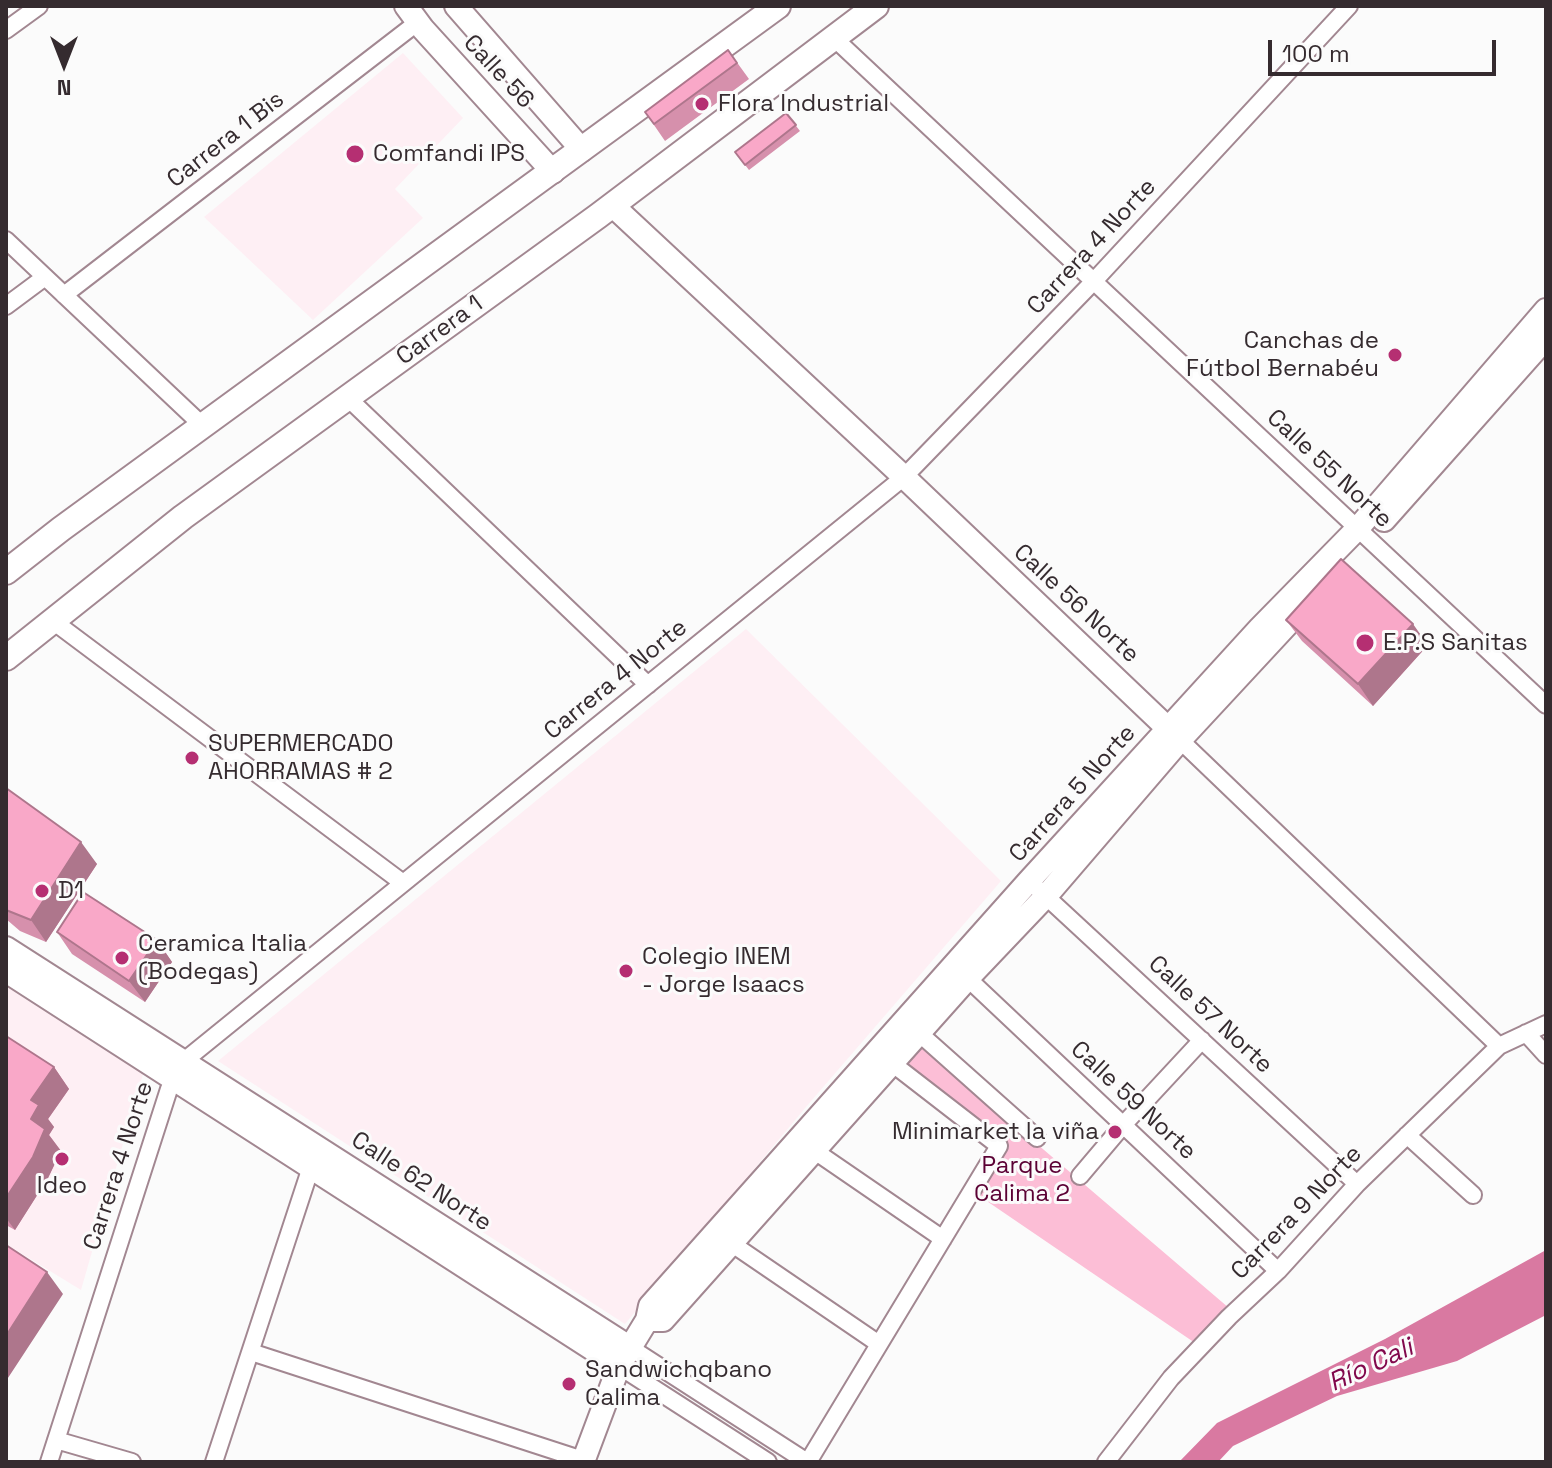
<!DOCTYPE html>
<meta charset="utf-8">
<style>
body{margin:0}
#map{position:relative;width:1552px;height:1468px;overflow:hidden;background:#fbfbfb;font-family:"Space Grotesk",sans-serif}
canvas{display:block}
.frame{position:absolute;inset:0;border:8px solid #352b2f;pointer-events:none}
.north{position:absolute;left:24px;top:24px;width:80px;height:80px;-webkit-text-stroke:6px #fbfbfb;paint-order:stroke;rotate:180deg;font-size:22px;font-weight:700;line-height:32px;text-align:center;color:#352b2f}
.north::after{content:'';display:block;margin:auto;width:28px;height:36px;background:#352b2f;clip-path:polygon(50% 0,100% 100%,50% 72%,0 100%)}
.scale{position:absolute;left:1268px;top:40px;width:228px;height:36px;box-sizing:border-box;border:4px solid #352b2f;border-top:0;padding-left:10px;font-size:24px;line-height:28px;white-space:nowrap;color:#352b2f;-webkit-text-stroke:6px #fbfbfb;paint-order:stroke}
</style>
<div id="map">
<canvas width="1552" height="1468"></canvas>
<div class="frame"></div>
<div class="north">N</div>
<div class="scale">100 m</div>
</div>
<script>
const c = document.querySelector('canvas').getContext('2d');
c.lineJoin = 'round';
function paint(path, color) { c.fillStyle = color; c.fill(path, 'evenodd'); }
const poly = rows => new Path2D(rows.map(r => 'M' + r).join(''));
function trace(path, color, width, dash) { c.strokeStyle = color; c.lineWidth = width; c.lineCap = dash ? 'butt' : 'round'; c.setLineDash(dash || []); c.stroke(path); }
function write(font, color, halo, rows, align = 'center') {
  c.font = font + ' "Space Grotesk",sans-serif'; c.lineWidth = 6; c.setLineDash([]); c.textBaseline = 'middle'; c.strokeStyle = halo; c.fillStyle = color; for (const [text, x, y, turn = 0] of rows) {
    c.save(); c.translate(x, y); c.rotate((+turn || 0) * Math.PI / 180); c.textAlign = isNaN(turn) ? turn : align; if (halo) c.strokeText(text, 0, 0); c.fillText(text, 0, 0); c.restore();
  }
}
paint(poly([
 [403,53,463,118,395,189,423,218,313,320,204,217],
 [746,629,1001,881,806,1107,625,1324,218,1061],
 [6,984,143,1074,81,1290,6,1244]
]), '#feeff4');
paint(poly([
 [920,1044,1229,1308,1198,1345,972,1191,999,1146,900,1069]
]), '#fcbed6');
paint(poly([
 [1546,1250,1546,1315,1457,1361,1337,1396,1233,1446,1218,1462,1179,1462,1217,1423,1385,1339]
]), '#d979a1');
const street = poly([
 [6,30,39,6],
 [834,38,1546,705],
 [6,240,203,426],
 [64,295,418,22],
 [6,306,45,277],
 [349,399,648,685],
 [53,621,403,883],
 [1180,740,1499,1046],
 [1038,889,1357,1184],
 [962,973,1278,1271],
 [919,1033,1037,1138],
 [1526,1033,1546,1055],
 [1407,1135,1473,1195],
 [806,1145,943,1239],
 [1080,1176,1124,1124,1202,1040],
 [725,1239,879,1344],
 [629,1347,807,1462],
 [251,1352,583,1460],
 [619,1366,768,1462],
 [56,1440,132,1462],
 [49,1462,169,1089,184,1061,904,477,1094,281,1349,6],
 [214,1462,311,1167],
 [808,1462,999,1146,884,1057],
 [1106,1462,1171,1378,1229,1317,1278,1271,1357,1184,1499,1046,1546,1024]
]);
const secondary = poly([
 [406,6,423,29,553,172],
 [456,6,582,150],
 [612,205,904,477,1179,739],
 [1384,520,1546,338],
 [6,948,629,1347],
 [6,971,619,1366],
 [647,1320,663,1320,968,978,1046,896,1180,740,1309,601],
 [583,1462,619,1366,647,1320,650,1306,1028,882,1260,628,1358,528,1546,310]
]);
const primary = poly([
 [6,572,61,529,778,6],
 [6,658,183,517,598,216,876,6]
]);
trace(street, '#a28791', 20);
trace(secondary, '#a28791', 26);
trace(primary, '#a28791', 28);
trace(street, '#fff', 16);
trace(secondary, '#fff', 22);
trace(primary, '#fff', 24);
paint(poly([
 [728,50,749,79,665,141,645,112],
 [786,113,800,131,749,170,735,152],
 [1286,620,1428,645,1373,706,1302,641],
 [6,788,97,864,46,942,20,931,6,919],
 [57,932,157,940,172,962,145,1002,72,954],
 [6,1036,54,1067,69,1089,48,1119,54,1127,49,1135,61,1151,48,1178,15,1230,6,1225]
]), '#d690ac');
paint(poly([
 [1413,624,1428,645,1373,706,1358,684],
 [81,842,97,864,46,942,31,920],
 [157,940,172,962,145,1002,129,981],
 [54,1067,69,1089,48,1119,54,1127,49,1135,61,1151,48,1178,15,1230,6,1218,6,1198,31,1119,31,1100],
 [47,1272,63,1294,6,1381,6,1336]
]), '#ae768c');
const building = poly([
 [728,50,737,63,654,124,645,112,728,50],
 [786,113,796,125,745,165,735,152,786,113],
 [1341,559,1413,624,1358,684,1286,620,1341,559],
 [6,788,81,842,31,920,6,910,6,788],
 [83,892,157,940,129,981,57,932,83,892],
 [6,1036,54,1067,31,1100,39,1105,31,1119,45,1129,33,1157,6,1198,6,1036],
 [6,1245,47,1272,6,1336,6,1245]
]);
paint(building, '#f9a8c8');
trace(building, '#ae768c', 2);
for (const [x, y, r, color] of [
 [702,104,8,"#b52f72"],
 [355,154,10,"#b52f72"],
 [1395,355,8,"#b52f72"],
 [1365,643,10,"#b52f72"],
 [192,758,8,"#b52f72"],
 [42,891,8,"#b52f72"],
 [122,958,8,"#b52f72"],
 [626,971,8,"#b52f72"],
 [1115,1132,8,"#b52f72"],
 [62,1159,8,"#b52f72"],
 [569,1384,8,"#b52f72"]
]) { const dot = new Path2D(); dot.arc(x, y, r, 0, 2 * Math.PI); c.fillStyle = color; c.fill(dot); trace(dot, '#fbfbfb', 3); }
write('24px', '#352b2f', '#fbfbfb', [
 ["Calle 56",498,72,47],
 ["Carrera 1 Bis",226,140,-38],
 ["Carrera 4 Norte",1092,247,-47],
 ["Carrera 1",440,331,-36],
 ["Calle 55 Norte",1329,469,43],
 ["Calle 56 Norte",1076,604,43],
 ["Carrera 4 Norte",616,680,-39],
 ["Carrera 5 Norte",1073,794,-48],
 ["Calle 57 Norte",1210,1015,43],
 ["Calle 59 Norte",1133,1101,43],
 ["Carrera 4 Norte",119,1166,-72],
 ["Calle 62 Norte",421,1182,33],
 ["Carrera 9 Norte",1297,1213,-46]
]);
write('24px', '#352b2f', '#fbfbfb', [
 ["Flora Industrial",718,104],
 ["Comfandi IPS",373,154],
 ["Canchas de",1379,341,"right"],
 ["Fútbol Bernabéu",1379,369,"right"],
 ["E.P.S Sanitas",1383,643],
 ["SUPERMERCADO",208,744],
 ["AHORRAMAS # 2",208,772],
 ["D1",58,891],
 ["Ceramica Italia",138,944],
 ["(Bodegas)",138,972],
 ["Colegio INEM",642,957],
 ["- Jorge Isaacs",642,985],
 ["Minimarket la viña",1099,1132,"right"],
 ["Ideo",62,1186,"center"],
 ["Sandwichqbano",585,1370],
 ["Calima",585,1398]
], 'left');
write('24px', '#5b0134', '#fbfbfb', [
 ["Parque",1022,1166],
 ["Calima 2",1022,1194]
]);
write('italic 26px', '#81084c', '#fbfbfb', [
 ["Río Cali",1371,1366,-25]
]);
</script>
